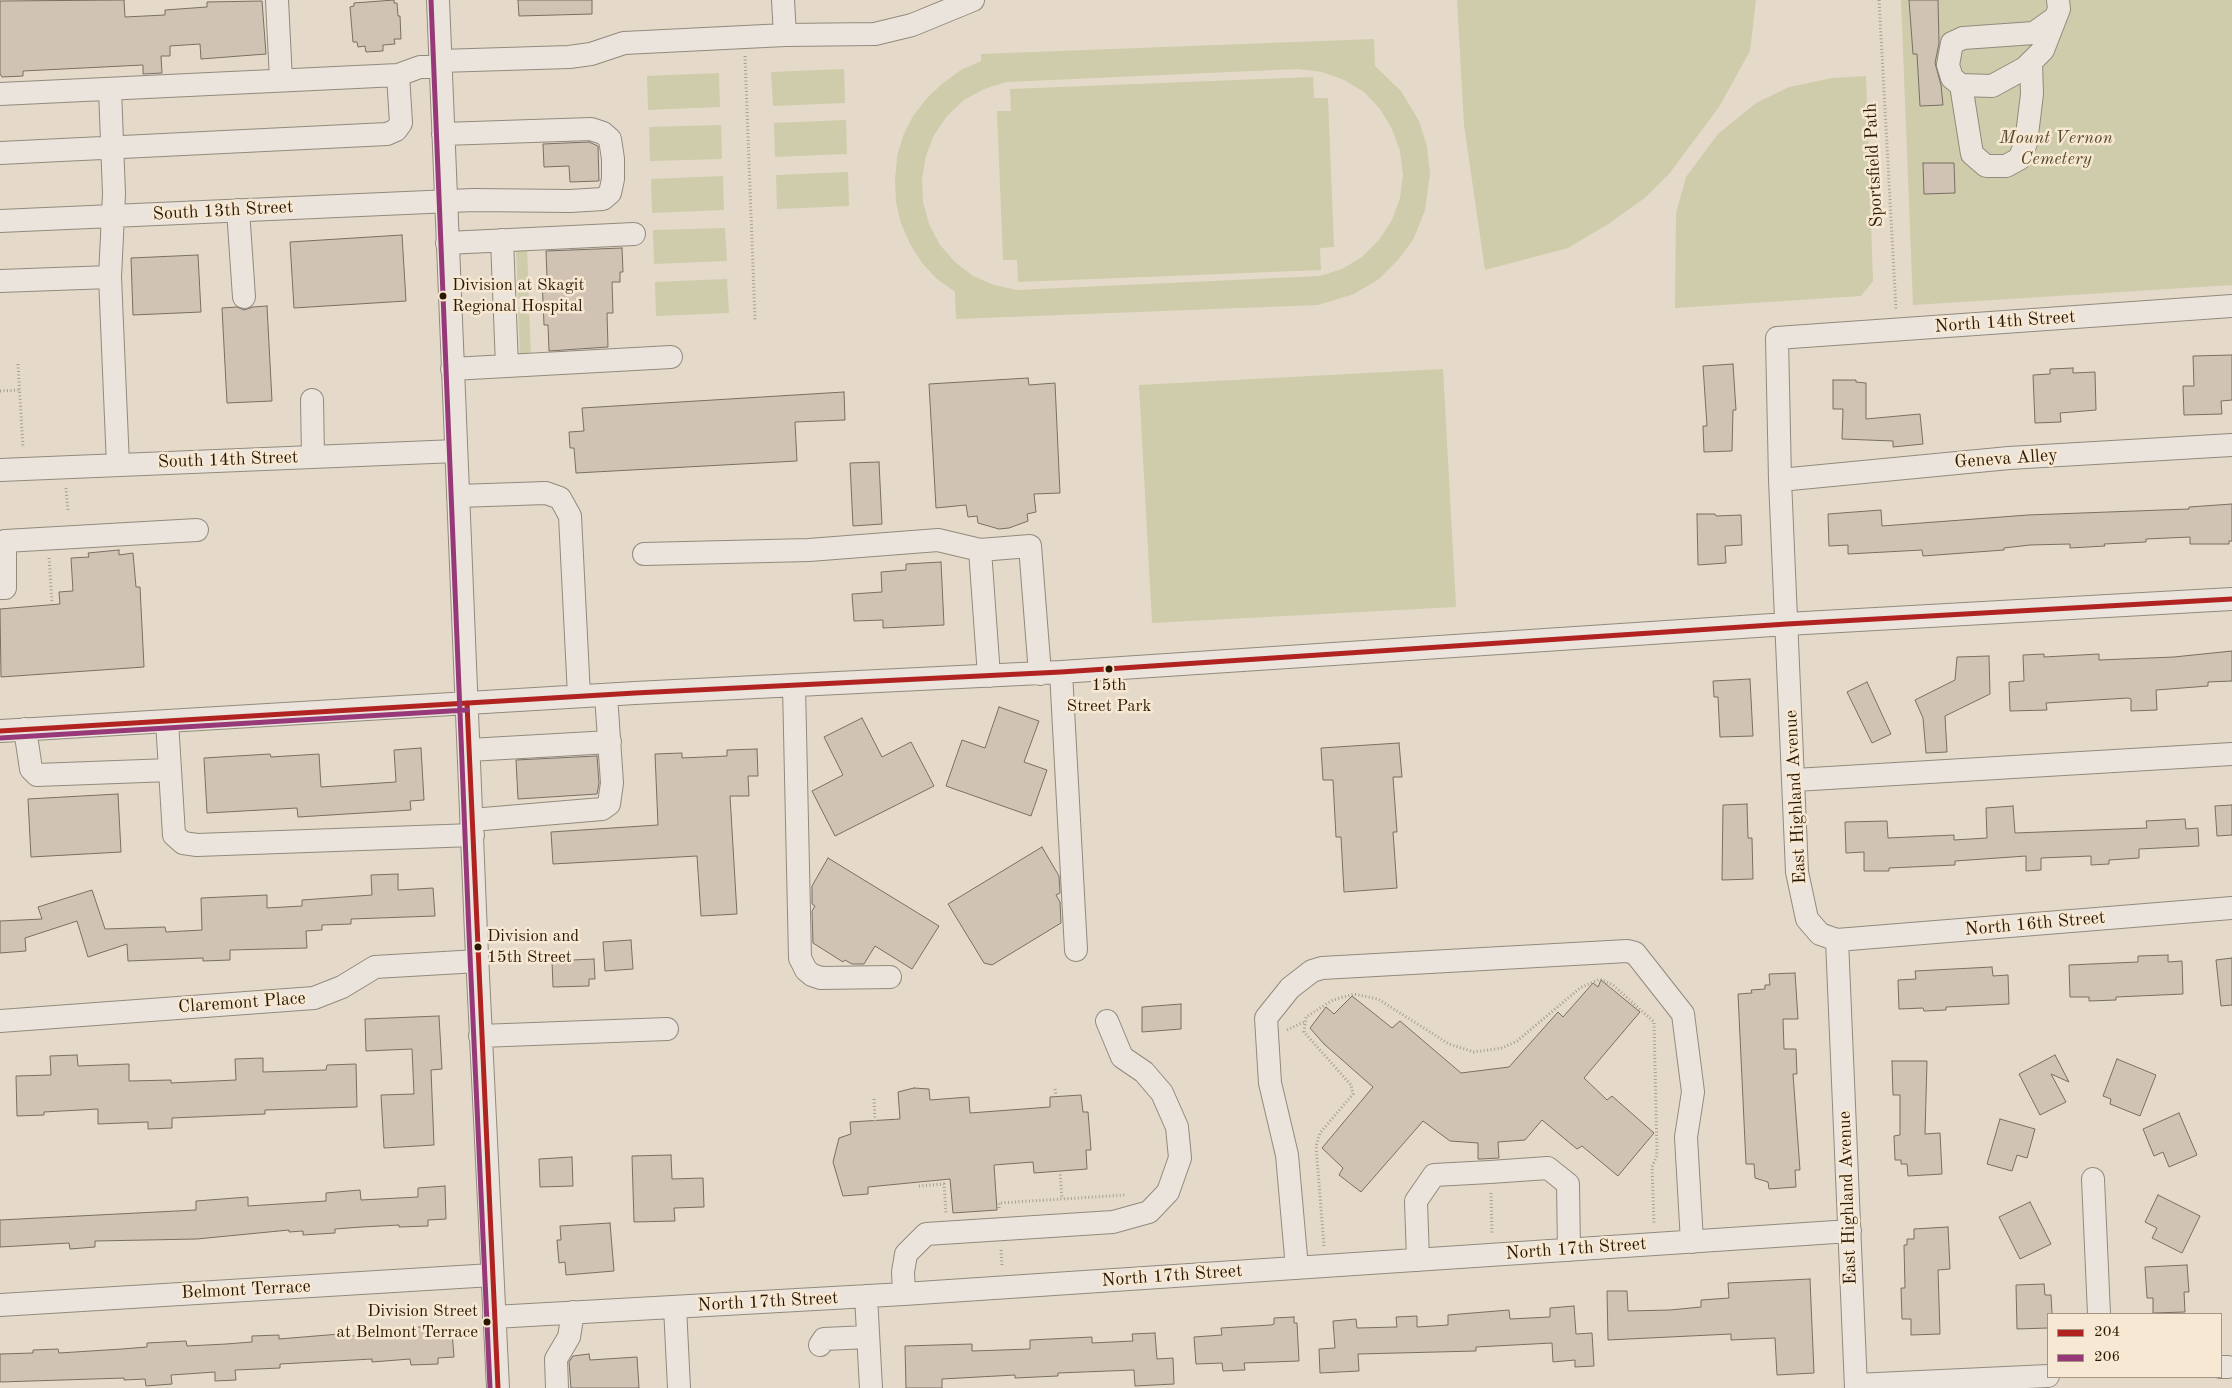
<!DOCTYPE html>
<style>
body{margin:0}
#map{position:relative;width:2232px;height:1388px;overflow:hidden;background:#e5dac9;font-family:"Old Standard TT",serif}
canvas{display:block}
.legend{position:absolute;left:2047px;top:1313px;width:175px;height:65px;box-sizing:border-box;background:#f7e8d3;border:1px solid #a59580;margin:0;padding:6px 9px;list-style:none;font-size:15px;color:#2b1803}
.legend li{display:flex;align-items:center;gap:10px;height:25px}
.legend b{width:25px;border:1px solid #a59580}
</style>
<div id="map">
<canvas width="2232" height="1388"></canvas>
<ul class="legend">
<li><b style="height:6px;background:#b02321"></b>204</li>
<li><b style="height:6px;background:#973978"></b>206</li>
</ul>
</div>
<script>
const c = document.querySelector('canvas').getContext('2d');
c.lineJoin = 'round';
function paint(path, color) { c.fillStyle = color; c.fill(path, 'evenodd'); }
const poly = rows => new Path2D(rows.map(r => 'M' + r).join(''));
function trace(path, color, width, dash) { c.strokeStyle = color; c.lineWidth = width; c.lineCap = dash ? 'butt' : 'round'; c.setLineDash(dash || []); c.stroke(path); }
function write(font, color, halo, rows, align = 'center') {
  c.font = font + ' "Old Standard TT",serif'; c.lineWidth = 5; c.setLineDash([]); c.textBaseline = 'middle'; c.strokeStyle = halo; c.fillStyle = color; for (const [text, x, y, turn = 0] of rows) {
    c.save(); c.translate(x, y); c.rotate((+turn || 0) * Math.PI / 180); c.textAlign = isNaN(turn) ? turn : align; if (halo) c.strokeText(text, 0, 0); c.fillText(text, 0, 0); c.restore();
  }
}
paint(poly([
 [1457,0,1756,0,1750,51,1719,107,1669,174,1646,197,1610,223,1568,248,1485,270,1464,125],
 [1901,0,2232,0,2232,285,1913,305],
 [1374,39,1375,66,1401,91,1419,121,1427,146,1430,174,1425,210,1413,240,1398,260,1379,279,1354,294,1318,305,956,319,955,292,937,279,922,263,910,244,901,223,896,202,895,180,897,157,903,136,913,116,927,98,943,83,961,70,981,61,981,54],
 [1298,69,1322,72,1344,80,1364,92,1380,109,1392,129,1400,151,1403,175,1400,198,1392,220,1379,240,1362,257,1342,269,1320,276,1017,290,994,285,973,276,955,262,940,245,929,224,923,202,922,179,926,156,934,135,947,116,964,100,984,89,1006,82],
 [844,69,845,103,773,106,771,72],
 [719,73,720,107,648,110,647,76],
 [1866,76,1873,281,1861,296,1675,308,1676,213,1686,177,1718,134,1756,103,1789,87,1832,78],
 [1313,77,1314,98,1328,98,1334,247,1320,248,1321,270,1018,282,1017,260,1003,260,997,111,1011,111,1010,89],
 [846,120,847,154,775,157,774,123],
 [721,125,722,159,650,161,649,127],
 [848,172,849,206,777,209,776,175],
 [723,176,724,210,652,213,651,179],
 [725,228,727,261,654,264,653,230],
 [527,248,529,299,518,299,516,249],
 [727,279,729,313,656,316,655,282],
 [518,308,529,308,531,356,520,356],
 [1443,369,1456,607,1152,623,1139,385]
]), '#ceccaa');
const building = poly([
 [124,0,125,17,165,15,165,10,207,7,207,2,262,1,266,54,201,59,200,44,170,46,170,56,161,56,162,73,143,74,143,65,23,71,23,76,2,77,0,74,0,1,124,0],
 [394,0,394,3,397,3,398,16,400,16,401,39,394,39,395,44,383,45,383,51,366,52,365,46,358,47,357,42,353,42,350,7,354,6,354,3,394,0],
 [518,0,592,0,592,14,519,16,518,0],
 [1909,0,1938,0,1939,43,1935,63,1941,85,1943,105,1920,106,1917,54,1913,54,1909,0],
 [589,142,598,146,599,181,570,182,569,166,544,167,543,144,589,142],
 [1923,163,1954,163,1955,193,1924,194,1923,163],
 [402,235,406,301,294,308,290,242,402,235],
 [622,248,623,272,620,272,620,282,612,282,613,313,607,313,608,347,549,351,548,325,544,325,542,278,547,278,546,251,622,248],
 [198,255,201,312,133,315,131,258,198,255],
 [267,306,272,401,227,403,222,308,237,307,244,310,253,307,267,306],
 [2232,355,2232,400,2221,401,2222,414,2184,415,2183,386,2194,386,2193,356,2232,355],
 [1733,364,1736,410,1733,410,1732,451,1704,452,1703,426,1707,426,1703,366,1733,364],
 [2073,368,2073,373,2095,372,2096,410,2060,413,2061,422,2035,423,2033,375,2050,374,2050,369,2073,368],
 [1028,378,1029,385,1055,383,1060,493,1034,494,1036,512,1027,514,1028,521,1009,528,999,529,978,523,977,516,968,517,966,505,936,508,929,384,1028,378],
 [1833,380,1856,380,1856,382,1866,383,1866,419,1920,414,1923,444,1893,447,1893,441,1842,439,1843,409,1833,409,1833,380],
 [844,392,845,420,795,422,797,461,576,473,574,448,570,448,569,432,584,431,582,408,844,392],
 [879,462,882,524,853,526,850,463,879,462],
 [2232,504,2232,541,2229,541,2229,544,2190,544,2190,537,2146,539,2146,542,2104,544,2105,546,2070,548,2070,544,2030,545,2004,548,2004,550,1923,556,1922,550,1848,554,1848,545,1829,546,1828,514,1881,510,1882,526,2028,515,2189,509,2189,507,2232,504],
 [1697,514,1715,514,1716,516,1741,515,1742,545,1725,546,1726,563,1698,565,1697,514],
 [119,550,119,555,133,553,136,587,140,587,144,667,1,677,0,609,60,604,59,592,73,591,71,558,89,557,88,553,119,550],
 [941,562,944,625,883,628,883,620,854,621,852,594,882,592,881,572,906,570,906,564,941,562],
 [2232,651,2232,681,2208,682,2208,686,2156,690,2157,710,2131,711,2131,699,2128,698,2046,703,2047,710,2010,711,2009,682,2024,681,2023,655,2044,654,2044,657,2099,654,2099,660,2174,657,2232,651],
 [1989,656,1990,694,1945,716,1947,752,1926,753,1923,718,1915,700,1955,680,1957,657,1989,656],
 [1750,679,1753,736,1720,737,1718,697,1714,697,1713,681,1750,679],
 [1867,682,1891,734,1872,743,1847,692,1867,682],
 [999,707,1039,721,1024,762,1047,770,1031,816,946,786,962,740,985,748,999,707],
 [862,718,882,757,911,742,934,786,835,836,812,791,843,775,824,737,862,718],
 [1399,743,1402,777,1393,777,1397,832,1393,832,1397,888,1344,892,1341,837,1336,837,1333,780,1323,780,1321,748,1399,743],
 [421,748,424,800,410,801,411,810,298,817,297,808,207,813,204,758,270,754,271,757,319,754,321,787,396,782,394,750,421,748],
 [757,749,758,776,748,776,749,796,730,796,737,914,701,916,697,856,553,864,551,832,658,825,655,754,682,753,682,758,727,756,727,750,757,749],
 [597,756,599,783,597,794,518,799,516,760,597,756],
 [118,794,121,852,31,857,28,799,118,794],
 [1747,804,1748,838,1752,838,1753,879,1722,880,1723,805,1747,804],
 [2232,805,2232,835,2217,836,2215,806,2232,805],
 [2013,806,2015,833,2147,828,2146,821,2185,819,2186,829,2198,828,2199,846,2139,849,2139,858,2109,860,2109,864,2091,865,2091,856,2041,858,2041,870,2026,871,2026,856,1955,861,1955,865,1889,868,1889,871,1864,871,1864,852,1846,853,1845,822,1887,821,1888,838,1954,835,1954,840,1987,838,1986,808,2013,806],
 [1042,847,1059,876,1060,893,1056,895,1060,902,1061,923,992,965,984,963,948,904,1042,847],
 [828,858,939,926,912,969,875,946,864,964,852,964,845,960,843,962,813,943,812,911,815,906,812,904,812,886,828,858],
 [398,874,398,890,433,888,435,916,351,919,351,924,322,925,322,930,306,931,307,948,230,950,230,960,203,961,203,958,128,961,127,944,88,957,77,921,25,938,26,951,0,953,0,921,42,919,38,907,92,890,105,929,165,927,166,932,202,930,201,898,267,895,267,908,302,906,302,900,372,895,371,875,398,874],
 [631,940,633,969,605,971,603,942,631,940],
 [2168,955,2168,962,2182,961,2183,994,2116,997,2116,1000,2089,1001,2089,997,2070,997,2069,965,2138,962,2138,956,2168,955],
 [2232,958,2232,1005,2221,1006,2216,960,2232,958],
 [594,959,595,979,589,979,589,986,553,987,552,961,594,959],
 [1992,967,1993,976,2008,975,2009,1004,1946,1007,1946,1010,1924,1011,1923,1008,1899,1009,1898,980,1916,979,1915,971,1992,967],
 [1795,973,1798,1019,1783,1019,1784,1049,1796,1049,1797,1074,1793,1074,1800,1170,1795,1170,1796,1187,1769,1189,1768,1182,1755,1178,1754,1164,1746,1164,1738,994,1752,993,1751,990,1765,989,1765,985,1770,985,1769,974,1795,973],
 [1601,980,1640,1012,1584,1078,1607,1100,1612,1096,1654,1133,1618,1176,1582,1146,1577,1149,1542,1120,1525,1140,1498,1142,1499,1158,1481,1159,1478,1159,1478,1143,1450,1141,1423,1121,1361,1192,1339,1175,1343,1168,1322,1148,1373,1087,1324,1044,1310,1028,1326,1007,1334,1014,1352,996,1392,1028,1400,1021,1461,1073,1509,1067,1558,1012,1563,1017,1593,983,1598,987,1601,980],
 [1181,1004,1181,1029,1142,1032,1142,1007,1181,1004],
 [439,1016,442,1069,431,1070,434,1145,384,1148,381,1095,414,1094,412,1049,366,1051,365,1019,439,1016],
 [77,1055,78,1066,129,1064,129,1081,171,1080,171,1083,236,1080,235,1059,263,1058,263,1072,326,1070,327,1065,356,1064,357,1107,265,1110,265,1114,172,1118,172,1128,148,1129,148,1122,98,1124,98,1109,44,1112,44,1115,17,1116,16,1076,51,1075,50,1056,77,1055],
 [2055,1055,2069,1082,2051,1074,2066,1102,2040,1115,2019,1074,2055,1055],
 [2117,1059,2156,1075,2140,1116,2110,1104,2111,1099,2103,1096,2117,1059],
 [1892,1061,1927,1061,1925,1134,1940,1133,1942,1174,1908,1176,1907,1164,1901,1164,1901,1160,1895,1160,1894,1136,1900,1135,1900,1095,1893,1095,1892,1061],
 [914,1088,929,1089,930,1100,969,1097,970,1113,1050,1107,1050,1097,1081,1095,1083,1112,1088,1112,1091,1150,1086,1150,1087,1169,1034,1173,1033,1162,994,1165,997,1210,953,1213,950,1179,868,1187,868,1194,843,1196,833,1162,839,1138,851,1134,850,1122,900,1119,898,1092,914,1088],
 [2179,1113,2197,1155,2169,1167,2163,1152,2154,1156,2143,1129,2179,1113],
 [2000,1119,2035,1129,2027,1158,2017,1155,2012,1171,1987,1164,2000,1119],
 [671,1155,672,1179,703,1178,704,1207,674,1208,675,1221,634,1222,632,1156,671,1155],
 [572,1157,573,1186,540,1187,539,1159,572,1157],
 [445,1186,446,1219,428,1220,428,1226,399,1227,399,1225,362,1227,335,1229,335,1233,303,1235,303,1231,289,1232,289,1230,197,1239,95,1241,95,1247,70,1249,69,1243,0,1247,0,1220,196,1210,196,1201,248,1197,248,1206,326,1201,326,1193,360,1190,361,1200,418,1197,418,1188,445,1186],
 [2158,1195,2200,1216,2182,1253,2152,1238,2157,1228,2145,1222,2158,1195],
 [2030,1202,2051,1244,2020,1259,1999,1217,2030,1202],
 [610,1223,614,1271,566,1275,565,1262,559,1263,557,1240,561,1240,560,1226,610,1223],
 [1948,1227,1950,1269,1938,1270,1940,1334,1911,1335,1911,1319,1902,1319,1901,1288,1905,1288,1904,1245,1907,1245,1907,1239,1914,1239,1914,1229,1948,1227],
 [2187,1265,2189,1292,2184,1292,2185,1312,2153,1313,2153,1298,2147,1298,2145,1267,2187,1265],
 [1810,1279,1814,1373,1777,1375,1775,1338,1731,1340,1731,1334,1608,1340,1607,1291,1627,1291,1628,1311,1670,1310,1701,1307,1701,1300,1729,1298,1728,1283,1810,1279],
 [2044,1284,2045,1295,2051,1295,2052,1314,2048,1314,2048,1328,2017,1329,2016,1285,2044,1284],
 [1574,1306,1576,1334,1592,1333,1594,1366,1575,1367,1575,1360,1553,1362,1552,1343,1476,1347,1476,1351,1358,1354,1359,1371,1320,1373,1319,1349,1335,1348,1333,1321,1356,1319,1357,1328,1397,1327,1396,1317,1417,1316,1417,1327,1448,1325,1448,1315,1509,1310,1510,1319,1550,1317,1550,1308,1574,1306],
 [1294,1317,1294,1323,1297,1323,1299,1361,1244,1363,1245,1370,1223,1371,1222,1363,1196,1364,1194,1337,1222,1335,1221,1328,1271,1325,1274,1324,1274,1318,1294,1317],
 [421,1327,422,1331,431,1331,431,1333,452,1332,454,1357,438,1358,438,1364,411,1365,410,1359,372,1362,372,1359,280,1364,280,1368,235,1370,236,1380,215,1381,215,1372,171,1375,172,1384,146,1386,145,1379,124,1380,124,1378,0,1382,0,1354,33,1353,33,1350,58,1349,59,1353,122,1349,147,1347,147,1343,186,1341,187,1346,226,1344,252,1342,252,1336,279,1335,279,1339,352,1333,352,1336,392,1333,392,1329,421,1327],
 [1155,1333,1157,1359,1173,1358,1174,1384,1135,1386,1134,1370,1058,1373,1058,1376,1015,1378,1015,1375,942,1379,942,1388,906,1388,905,1346,972,1344,972,1351,1030,1349,1030,1340,1092,1337,1092,1343,1133,1341,1132,1334,1155,1333],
 [589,1354,590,1360,637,1357,639,1388,571,1388,569,1362,573,1356,589,1354]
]);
paint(building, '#d1c3b4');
trace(building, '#786f63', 1);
const minor = poly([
 [277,0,281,80],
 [438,0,476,934,498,1388],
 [783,0,785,35],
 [2055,18,2034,33,1963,38,1952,43,1948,65,1952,78,1961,85,1992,86,2025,68,2043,50,2059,9,2058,0],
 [440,61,569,57,591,54,624,43,785,35,875,34,912,25,973,0],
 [1961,85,1972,154,1986,166,2006,166,2019,159,2026,143,2032,94,2031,62],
 [110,89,114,194,110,277],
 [0,94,398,75,420,67,440,67],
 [0,153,387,134,396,130,401,123,398,75],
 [238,210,244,297],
 [0,221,473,200,570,201,603,199,610,193,613,179,613,159,610,139,603,133,591,129,443,134],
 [502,240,507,366],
 [447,243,634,234],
 [0,281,110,277,118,465],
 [2232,306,1777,338,1780,480,1797,872,1807,919,1820,934,1837,940,2232,908],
 [452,369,671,357],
 [312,400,313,457],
 [0,470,456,451],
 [1780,480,2009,458,2232,445],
 [458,496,546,493,560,498,570,516,579,696],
 [644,554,809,550,938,540,980,550],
 [0,588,5,588,5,541,197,530],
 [1061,672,1076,950],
 [989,676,980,550,1030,546,1040,674],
 [794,686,800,958,806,970,812,975,821,978,890,977],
 [167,721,174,835,183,843,197,845,473,835],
 [25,729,31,769,37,775,170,770],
 [0,731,635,693,1061,672,1787,624,2232,599],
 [469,750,610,742],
 [1795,780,2232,754],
 [472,820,602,809,609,804,612,783,606,695],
 [1837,940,1856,1388],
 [0,1021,314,998,342,987,375,967,478,961],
 [480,1036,667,1029],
 [2093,1179,2099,1314],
 [1418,1260,1416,1201,1434,1175,1490,1172,1548,1168,1568,1184,1569,1250],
 [1297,1268,1287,1155,1270,1083,1266,1018,1290,988,1312,971,1322,968,1627,951,1635,953,1683,1014,1693,1092,1686,1137,1692,1242],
 [904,1294,903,1272,906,1254,926,1234,1113,1222,1149,1212,1168,1192,1180,1158,1177,1127,1162,1093,1144,1072,1122,1057,1107,1021],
 [866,1296,871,1388],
 [0,1305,492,1275],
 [675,1307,679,1388],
 [494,1317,904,1294,1850,1231],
 [820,1345,824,1339,868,1337],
 [2221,1367,2228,1367],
 [1856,1385,2048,1376],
 [557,1388,556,1359,569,1337,573,1312]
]);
trace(minor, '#928a7d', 24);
trace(poly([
 [1879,0,1896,309],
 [745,56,755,320],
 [18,364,23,448],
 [0,391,19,390],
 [66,488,68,511],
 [49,558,52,602],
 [1287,1030,1306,1021],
 [1055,1089,1056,1096],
 [874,1099,875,1121],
 [1060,1171,1062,1199],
 [919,1186,944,1184,946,1214],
 [1491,1193,1492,1234],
 [999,1208,999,1203,1125,1195],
 [1324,1246,1316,1146,1320,1133,1353,1094,1351,1085,1304,1032,1306,1017,1333,1000,1354,994,1378,999,1449,1044,1474,1052,1502,1048,1517,1041,1580,988,1600,979,1613,985,1654,1022,1657,1155,1652,1167,1654,1223],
 [1001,1250,1002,1266]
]), '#a49e95', 3, [1, 2.5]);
trace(minor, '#eae4dc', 22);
trace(poly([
 [467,703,498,1388],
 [0,731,635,693,1061,672,1787,624,2232,599]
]), '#b02321', 5);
trace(poly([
 [431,0,469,934,490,1388],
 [0,738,467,710]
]), '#973978', 5);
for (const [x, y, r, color] of [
 [443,296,4.5,"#2b1803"],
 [1109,669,4.5,"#2b1803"],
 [478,947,4.5,"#2b1803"],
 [487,1322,4.5,"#2b1803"]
]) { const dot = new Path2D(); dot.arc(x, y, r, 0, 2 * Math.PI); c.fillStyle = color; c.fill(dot); trace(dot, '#f7e8d3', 2); }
write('17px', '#2b1803', '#f7e8d3', [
 ["Division at Skagit",452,286],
 ["Regional Hospital",452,307],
 ["15th",1109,686,"center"],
 ["Street Park",1109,707,"center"],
 ["Division and",487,937],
 ["15th Street",487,958],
 ["Division Street",478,1312,"right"],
 ["at Belmont Terrace",478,1333,"right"]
], 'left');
write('italic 18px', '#564a2d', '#f7e8d3', [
 ["Mount Vernon",2056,138],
 ["Cemetery",2056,159]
]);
write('18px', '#2b1803', '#f7e8d3', [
 ["Sportsfield Path",1874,165,-93],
 ["South 13th Street",223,211,-3],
 ["North 14th Street",2005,322,-4],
 ["Geneva Alley",2006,459,-4],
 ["South 14th Street",228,460,-2],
 ["East Highland Avenue",1796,797,-93],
 ["North 16th Street",2035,924,-5],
 ["Claremont Place",242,1003,-4],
 ["East Highland Avenue",1848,1198,-92],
 ["North 17th Street",1576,1249,-4],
 ["North 17th Street",1172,1276,-4],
 ["Belmont Terrace",246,1290,-3],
 ["North 17th Street",768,1302,-3]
]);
</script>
